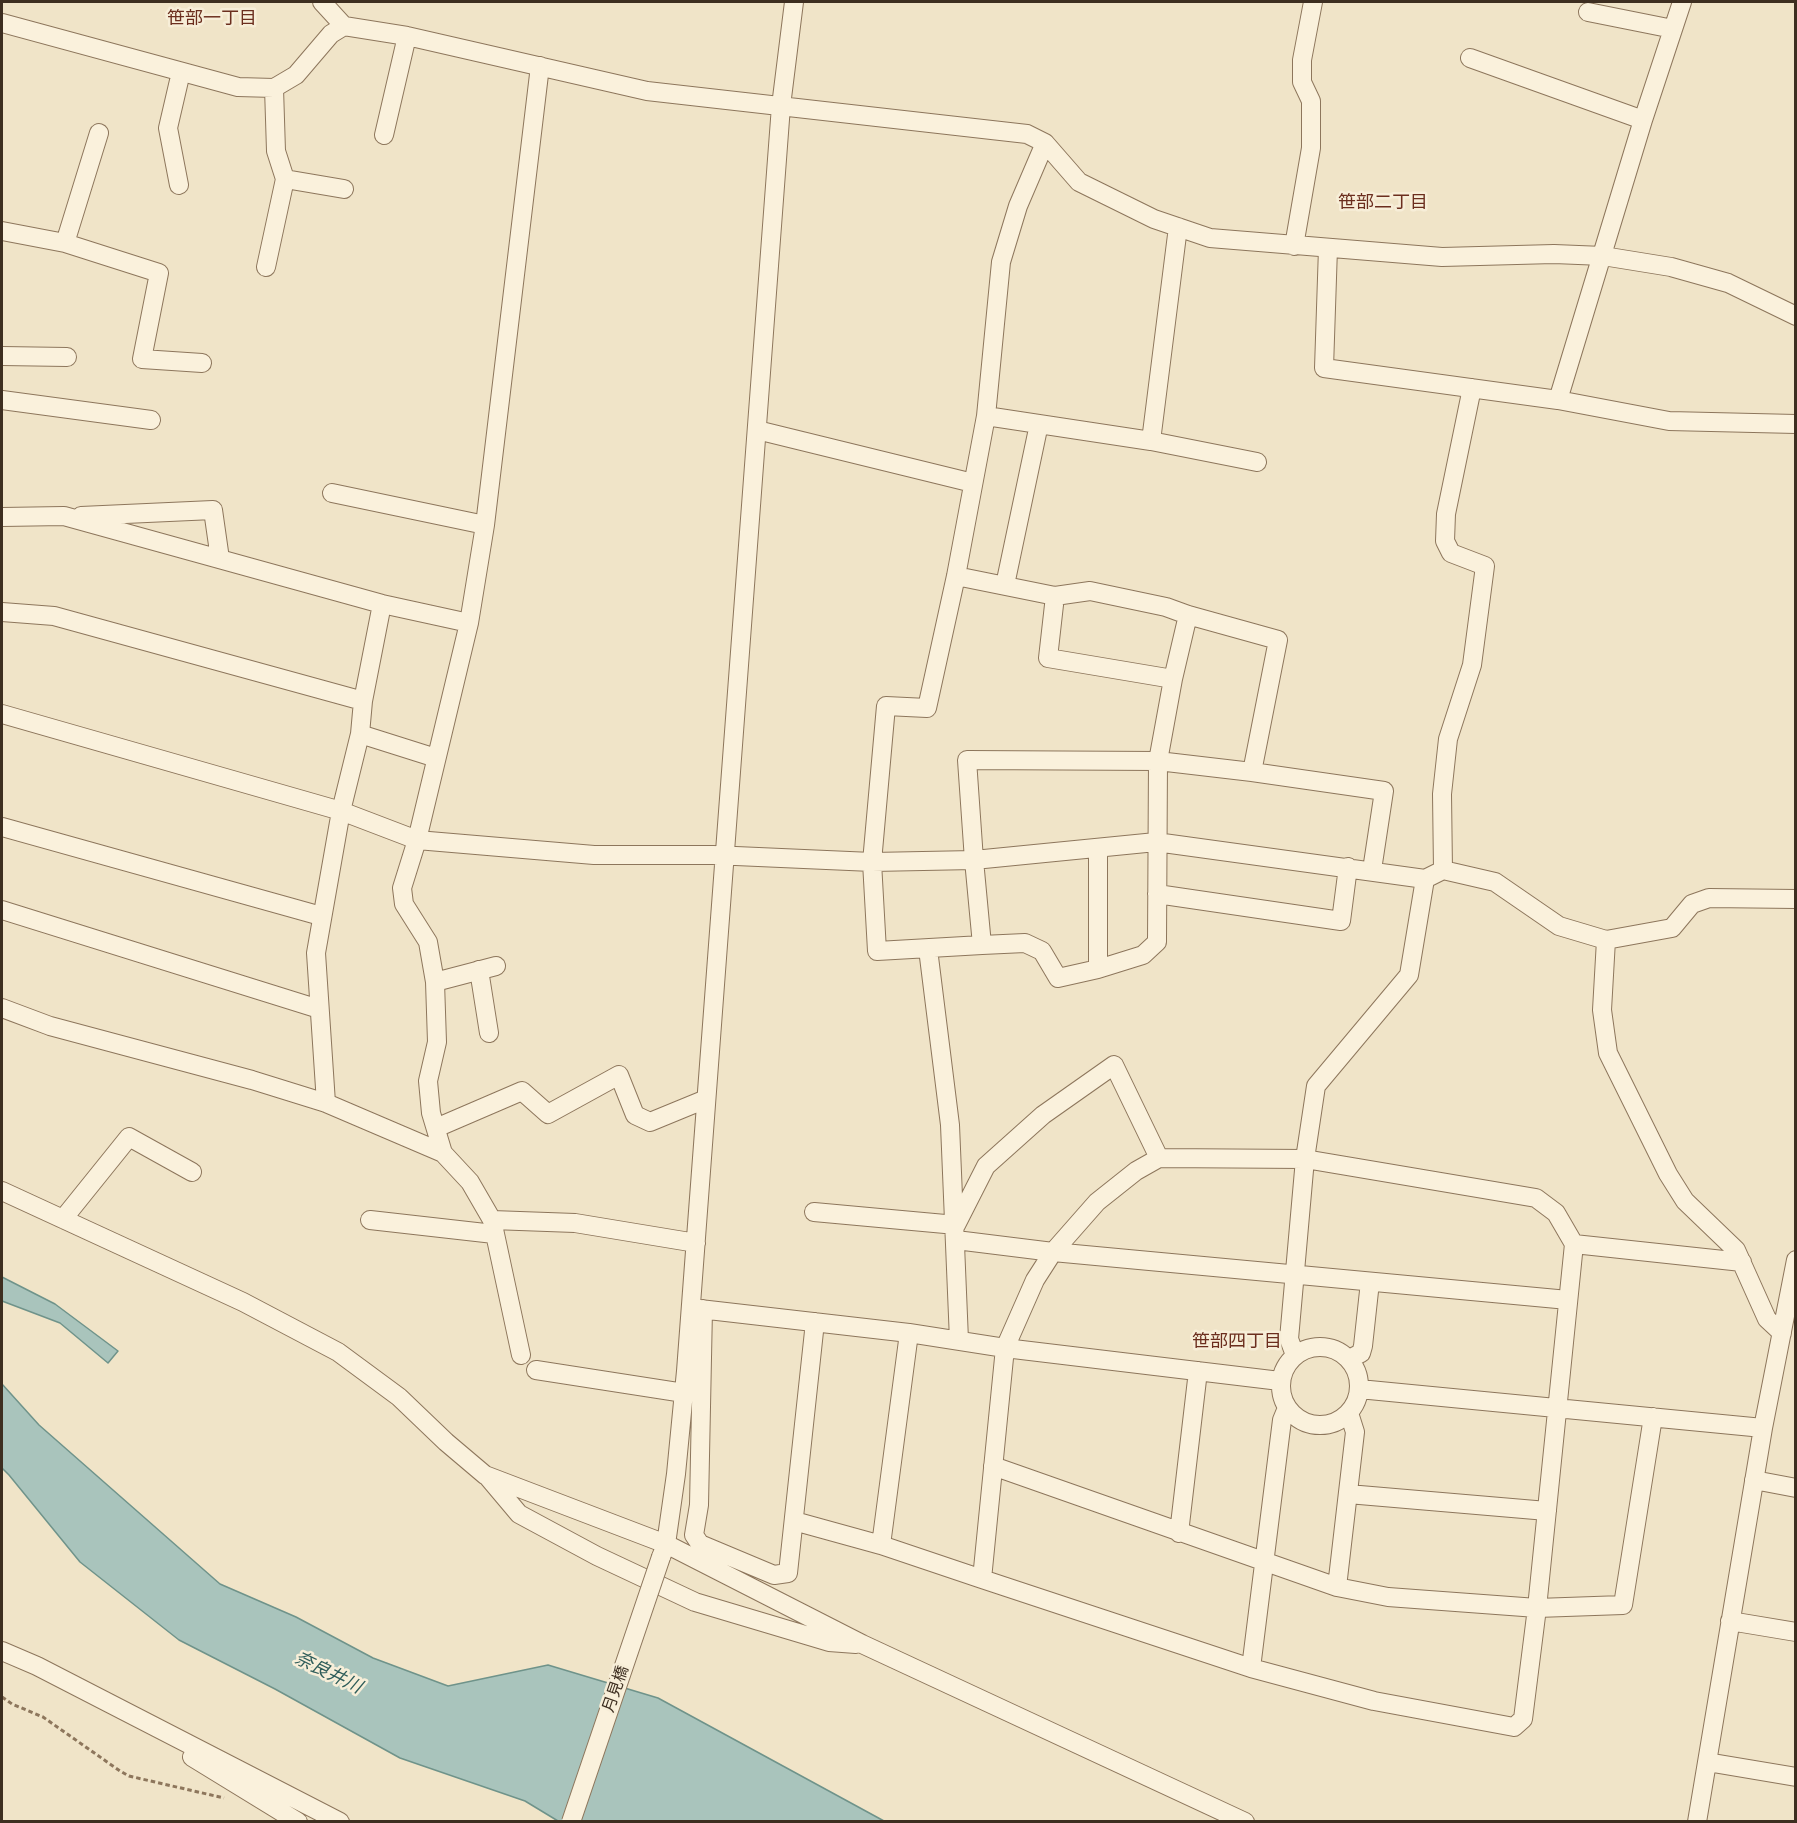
<!DOCTYPE html>
<meta charset="utf-8">
<style>
body{margin:0}
#map{position:relative;width:1797px;height:1823px;overflow:hidden;background:#f0e4c8;font-family:Lora,serif}
canvas{display:block}
.frame{position:absolute;inset:0;border:3px solid #3d2e20;pointer-events:none}
</style>
<div id="map">
<canvas width="1797" height="1823"></canvas>
<div class="frame"></div>
</div>
<script>
const c = document.querySelector('canvas').getContext('2d');
c.lineJoin = 'round';
function paint(path, color) { c.fillStyle = color; c.fill(path, 'evenodd'); }
const poly = rows => new Path2D(rows.map(r => 'M' + r).join(''));
function trace(path, color, width, dash) { c.strokeStyle = color; c.lineWidth = width; c.lineCap = dash ? 'butt' : 'round'; c.setLineDash(dash || []); c.stroke(path); }
function write(font, color, halo, rows, align = 'center') {
  c.font = font + ' Lora,"Noto Sans JP",serif'; c.lineWidth = 5; c.setLineDash([]); c.textBaseline = 'middle'; c.strokeStyle = halo; c.fillStyle = color; for (const [text, x, y, turn = 0] of rows) {
    c.save(); c.translate(x, y); c.rotate((+turn || 0) * Math.PI / 180); c.textAlign = isNaN(turn) ? turn : align; if (halo) c.strokeText(text, 0, 0); c.fillText(text, 0, 0); c.restore();
  }
}
const water = poly([
 [2,1277,55,1304,118,1351,108,1363,60,1323,2,1301,2,1277],
 [2,1384,39,1425,220,1584,296,1617,373,1658,448,1686,548,1665,658,1698,884,1821,558,1821,525,1801,400,1758,275,1689,179,1640,80,1562,9,1475,2,1468,2,1384]
]);
paint(water, '#a9c4bc');
trace(water, '#6f938a', 1.5);
const minor = poly([
 [322,2,344,26,407,36,647,91,1027,134,1045,143,1079,182,1154,219,1210,238,1442,257,1554,254,1603,256,1671,267,1728,283,1796,316],
 [1588,12,1673,29],
 [2,23,238,87,274,88,296,75,331,34,344,26],
 [1470,58,1643,120],
 [384,135,407,36],
 [285,179,344,189],
 [179,185,168,128,181,72],
 [2,231,65,243,159,273,142,359,202,363],
 [65,243,99,133],
 [1294,246,1311,148,1311,101,1302,82,1302,60,1313,2],
 [1328,248,1324,368,1558,400,1669,421,1796,424],
 [266,267,285,179,276,151,274,88],
 [2,356,67,357],
 [2,400,151,420],
 [1558,400,1643,120,1682,2],
 [986,416,1151,441,1257,462],
 [757,430,973,483],
 [1151,441,1178,227],
 [332,493,485,525],
 [81,516,213,510,220,559],
 [2,517,64,516,382,604,469,623],
 [956,576,1055,596,1048,658,1173,679],
 [1005,585,1039,424],
 [1055,596,1090,591,1166,607,1188,615,1278,640,1252,772],
 [2,612,54,616,363,701],
 [2,714,341,811,417,840,594,855,713,855,872,862,974,860,982,945,877,951,872,862,886,706,927,708,956,576,986,416,1001,262,1018,206,1045,143],
 [360,734,436,758],
 [2,827,321,916],
 [1372,870,1384,791,1252,772,1158,761,967,760,974,860,1156,842,1425,879],
 [1443,870,1442,794,1448,739,1472,665,1485,566,1451,553,1445,541,1446,514,1472,388],
 [1157,894,1341,921,1348,867],
 [2,910,319,1009],
 [1606,940,1602,1010,1608,1053,1668,1174,1685,1201,1736,1250,1767,1319,1782,1333],
 [982,945,1025,943,1042,951,1058,978,1098,969,1143,955,1157,942,1158,761,1173,679,1188,615],
 [928,949,950,1125,959,1340],
 [1098,969,1098,849],
 [479,970,489,1033],
 [435,982,496,966],
 [2,1008,50,1026,252,1080,326,1103,443,1153,470,1182,492,1220,575,1223,696,1243],
 [326,1103,316,953,341,811,360,734,363,701,382,604],
 [436,1128,522,1091,548,1114,619,1075,635,1115,650,1122,706,1099],
 [443,1153,431,1113,428,1081,437,1042,435,982,428,942,404,904,402,888,417,840,469,623,485,525,540,66],
 [2,1191,243,1302,338,1352,399,1397,446,1442,485,1475,666,1544,862,1644,1245,1822],
 [814,1212,956,1225,986,1166,1043,1115,1114,1065,1159,1158],
 [63,1219,129,1137,192,1172],
 [370,1220,494,1234],
 [492,1220,521,1355],
 [956,1240,1053,1252,1568,1300],
 [1574,1244,1742,1262],
 [691,1308,909,1333,1005,1348,1280,1381],
 [703,1309,699,1505,694,1535,700,1544,774,1575,788,1573,815,1322],
 '1281 1386a39 39 0 1 1 78 0a39 39 0 1 1-78 0Z',
 [1295,1355,1289,1339,1305,1159,1316,1086,1409,975,1425,879,1443,870,1495,882,1559,926,1606,940,1672,928,1692,904,1709,898,1796,899],
 [1349,1359,1361,1353,1363,1346,1370,1282],
 [536,1370,684,1393],
 [1359,1389,1763,1428],
 [993,1466,1337,1587,1388,1597,1537,1608,1623,1605,1653,1417],
 [487,1476,519,1514,597,1556,695,1602,829,1642,856,1644],
 [1754,1480,1796,1488],
 [1348,1494,1547,1511],
 [794,1521,881,1545,982,1579,1251,1668,1374,1701,1514,1727,1523,1719,1537,1608,1574,1244,1556,1213,1536,1198,1305,1159,1159,1158,1136,1171,1097,1202,1053,1252,1035,1280,1005,1348,982,1579],
 [1179,1533,1198,1371],
 [881,1545,909,1333],
 [661,1557,666,1544,676,1474,686,1371,781,106,794,2],
 [1337,1587,1355,1432,1349,1413],
 [1730,1621,1796,1632],
 [2,1651,37,1666,340,1822],
 [1251,1668,1282,1420,1287,1408],
 [192,1757,298,1822],
 [1707,1762,1796,1777],
 [1697,1822,1763,1428,1796,1260]
]);
trace(minor, '#8d765c', 20);
trace(poly([
 [2,1697,12,1704,43,1717,120,1771,129,1776,224,1798]
]), '#8d765c', 3, [4.5, 3]);
trace(minor, '#faf1dc', 18);
const minorBridge = poly([
 [571,1822,661,1557]
]);
trace(minorBridge, '#8d765c', 20, []);
trace(minorBridge, '#faf1dc', 18);
write('16px', '#3d2e20', '#f7eed8', [
 ["月見橋",616,1689,-71]
]);
write('18px', '#6b2e1e', '#f7eed8', [
 ["笹部一丁目",212,19],
 ["笹部二丁目",1383,203],
 ["笹部四丁目",1237,1342]
]);
write('italic 18px', '#2f5d5a', '#f7eed8', [
 ["奈良井川",328,1673,26]
]);
</script>
